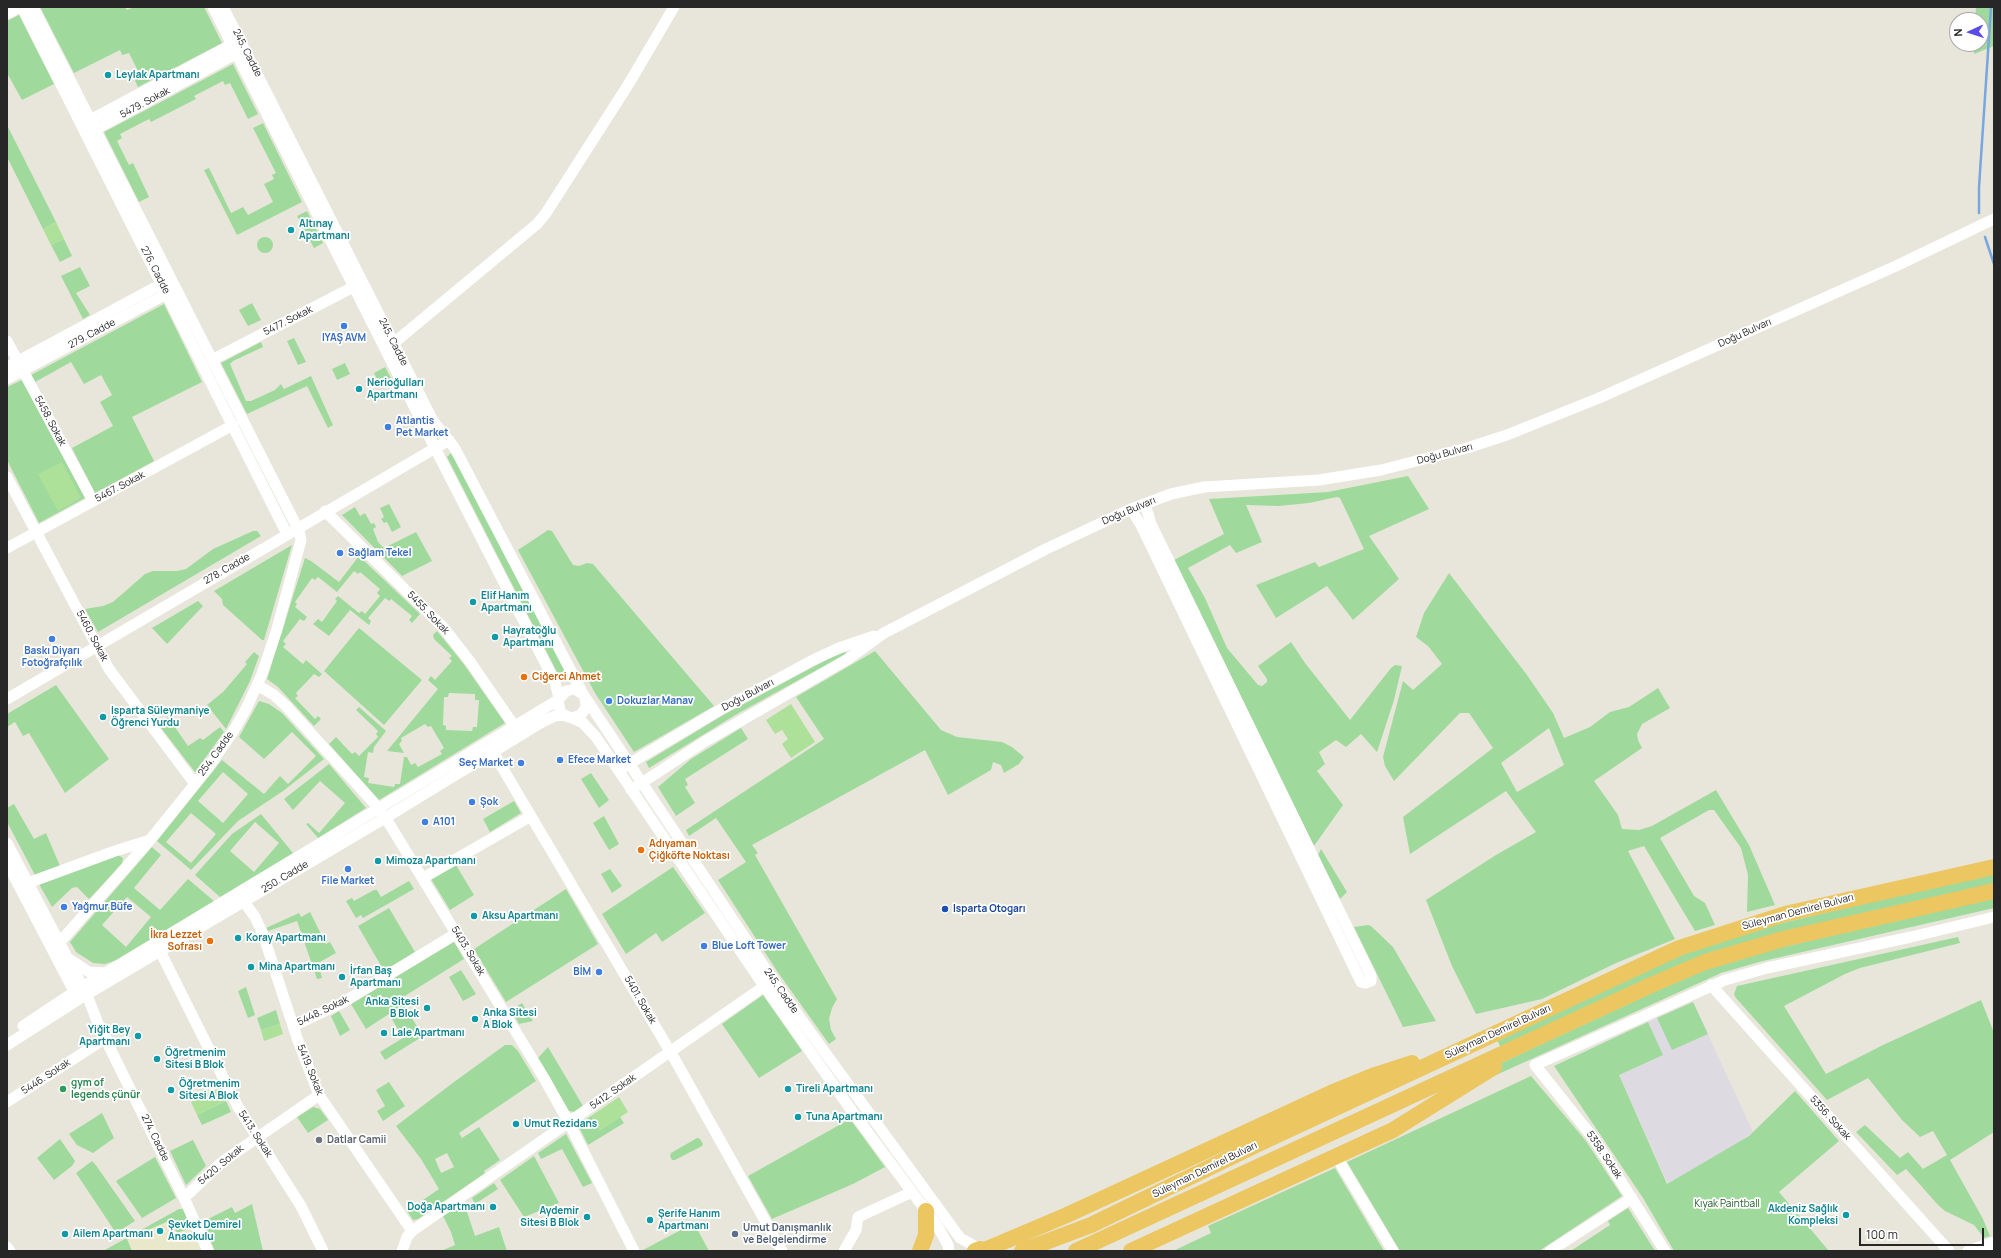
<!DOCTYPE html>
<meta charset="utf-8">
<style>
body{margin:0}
#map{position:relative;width:2001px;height:1258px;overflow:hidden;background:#e8e6da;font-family:Manrope,sans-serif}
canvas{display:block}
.frame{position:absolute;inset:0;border:8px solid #272727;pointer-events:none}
.north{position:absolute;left:1949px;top:12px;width:40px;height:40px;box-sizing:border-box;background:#fff;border:1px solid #a9a9a9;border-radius:50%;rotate:267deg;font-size:11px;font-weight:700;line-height:16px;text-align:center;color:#272727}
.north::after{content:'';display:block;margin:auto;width:14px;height:18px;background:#5a4ae6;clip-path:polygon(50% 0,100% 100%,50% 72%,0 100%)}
.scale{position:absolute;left:1859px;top:1228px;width:125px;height:18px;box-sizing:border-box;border:2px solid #272727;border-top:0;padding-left:5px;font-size:12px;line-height:14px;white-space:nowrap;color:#272727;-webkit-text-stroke:3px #fff;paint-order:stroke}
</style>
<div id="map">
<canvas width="2001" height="1258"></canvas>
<div class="frame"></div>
<div class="north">N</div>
<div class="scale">100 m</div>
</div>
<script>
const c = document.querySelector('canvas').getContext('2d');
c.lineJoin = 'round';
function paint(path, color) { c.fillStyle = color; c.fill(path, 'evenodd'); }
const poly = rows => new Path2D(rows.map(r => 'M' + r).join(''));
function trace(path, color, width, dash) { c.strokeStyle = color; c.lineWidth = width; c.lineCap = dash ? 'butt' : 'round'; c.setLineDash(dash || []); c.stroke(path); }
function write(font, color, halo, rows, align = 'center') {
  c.font = font + ' Manrope,sans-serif'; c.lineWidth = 3.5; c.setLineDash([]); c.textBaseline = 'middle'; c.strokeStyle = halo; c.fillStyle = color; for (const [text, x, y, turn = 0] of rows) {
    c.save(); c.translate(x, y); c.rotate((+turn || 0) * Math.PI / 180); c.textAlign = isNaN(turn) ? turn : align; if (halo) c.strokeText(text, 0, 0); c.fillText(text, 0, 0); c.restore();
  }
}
paint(poly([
 [1693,1002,1753,1132,1738,1143,1668,1184,1604,1042]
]), '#dedae1');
paint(poly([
 [179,1209,183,1209,201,1251,103,1251]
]), '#e9e8cb');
paint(poly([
 [40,7,125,7,127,10,134,7,204,7,222,43,138,87,132,74,138,71,129,53,122,55,120,50,74,73],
 [1976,7,1994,7,1994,46,1974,54,1974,44,1981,44,1981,20,1975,20],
 [19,15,54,84,22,100,7,73,7,21],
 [233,64,258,114,248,119,230,83,225,85,223,81,194,96,196,99,151,122,149,119,120,134,122,138,117,141,129,165,133,163,149,197,139,202,104,132],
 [263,123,302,202,237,235,204,170,209,168,231,213,243,207,248,215,273,202,264,184,274,179,272,175,276,173,253,128],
 [7,125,56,222,43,229,7,157],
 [307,211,323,243,314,248,297,216],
 '257 245a8 8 0 1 1 16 0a8 8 0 1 1-16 0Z',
 [64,239,72,256,60,262,51,245],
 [80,267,90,286,76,293,90,315,83,319,61,276],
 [252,303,261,320,248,326,239,310],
 [164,304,202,382,132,417,154,461,95,493,72,448,113,426,100,402,112,395,101,375,84,384,71,362,35,382,31,375],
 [294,338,306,362,298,365,287,341],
 [261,342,263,347,233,361,230,364,246,401,251,401,275,390,281,384,284,389,311,376,333,425,328,428,307,386,247,414,221,363],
 [345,363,350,374,337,380,332,369],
 [385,367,393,382,381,387,374,373],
 [22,380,85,498,39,523,7,460,7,387],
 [451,453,454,455,566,674,566,678,560,678,447,457],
 [1408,476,1429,509,1369,536,1399,579,1353,620,1327,586,1276,618,1256,585,1315,562,1319,567,1364,549,1340,498,1337,497,1309,503,1279,506,1246,505,1262,542,1236,553,1230,545,1188,568,1205,598,1227,648,1258,685,1262,686,1267,682,1267,679,1258,666,1291,642,1305,663,1350,720,1391,668,1395,665,1402,666,1394,700,1377,752,1361,734,1346,747,1336,740,1319,752,1325,764,1317,771,1343,805,1314,846,1174,560,1224,534,1209,499,1328,492],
 [389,504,401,527,392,532,387,522,384,523,381,519,384,517,380,508],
 [355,507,360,516,365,513,371,524,374,523,376,527,373,529,378,542,384,548,416,532,432,561,402,576,342,515],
 [548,530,552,531,573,565,579,566,587,563,593,564,714,706,634,752,595,693,518,550],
 [253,531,257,531,261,536,98,632,85,609,103,606,113,602,145,574,153,571,177,571,186,569,213,549],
 [292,545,264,640,262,640,223,605,222,599,214,591],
 [359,556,420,614,412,623,409,620,412,616,391,599,389,601,385,598,368,618,371,621,369,625,350,610,329,636,313,624,318,619,322,622,337,601,335,599,338,596,359,613,362,611,365,614,380,596,377,593,380,589,360,572,358,574,354,571,337,592,318,577,315,580,312,578,295,602,297,604,295,607,307,617,304,621,300,619,283,641,286,644,283,647,303,664,306,660,322,674,319,677,314,674,296,693,298,696,295,698,315,719,318,716,321,719,314,726,278,687,267,679,305,558,311,561,339,582],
 [1449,573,1527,675,1553,713,1564,738,1590,727,1610,712,1629,707,1658,688,1670,708,1642,724,1637,734,1638,740,1642,748,1594,781,1618,815,1622,829,1639,830,1652,826,1716,790,1749,845,1775,905,1747,912,1748,875,1741,848,1714,810,1709,810,1660,838,1694,896,1705,903,1715,925,1695,931,1644,846,1628,851,1675,939,1616,963,1542,999,1476,1014,1452,966,1426,900,1496,855,1536,832,1506,791,1410,854,1403,817,1493,748,1469,713,1460,713,1394,781,1385,766,1383,757,1403,681,1413,690,1442,664,1428,646,1416,637,1424,613],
 [1549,728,1564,765,1517,792,1501,763],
 [198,601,203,606,167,644,152,628],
 [359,628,422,680,384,725,324,671],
 [437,631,463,663,505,723,379,800,329,744,336,737,352,754,355,752,359,756,378,737,376,734,378,731,356,710,359,707,386,731,374,747,373,753,368,752,364,777,369,778,368,783,394,787,395,784,400,784,404,757,407,757,411,765,415,763,418,767,442,754,440,751,444,748,431,726,428,727,425,724,401,738,402,741,399,744,404,753,387,751,438,689,428,680,431,676,435,680,452,661,449,658,452,656,434,639,433,635],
 [449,693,475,694,475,700,479,700,477,727,473,727,472,731,446,730,446,726,443,725,444,697,448,697],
 [875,651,941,730,957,737,1002,742,1012,747,1024,757,1019,764,1004,773,1001,765,993,762,991,770,948,795,925,750,752,845,758,853,755,855,837,999,832,1008,829,1019,831,1030,836,1039,829,1044,777,971,718,880,746,862,716,818,689,836,686,830,824,739,796,697],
 [254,652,259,656,250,681,226,729,207,705,223,692,247,664,245,662],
 [845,652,846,653,842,656,737,714,649,768,646,762,725,714,830,658],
 [56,685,109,759,65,793,29,733,23,736,15,722,7,727,7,714],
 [259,701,269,704,282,713,324,759,283,791,238,821,191,870,157,841,222,760,264,794,280,776,288,784,316,756,292,732,264,759,239,737],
 [223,772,248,794,223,823,198,801],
 [191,813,216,834,191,863,166,842],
 [168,717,188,746,200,738,203,740,220,727,224,732,195,772,158,724],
 [741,728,748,739,685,779,688,785,685,787,695,803,676,816,658,787,691,759],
 [329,764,366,808,318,838,306,824,308,823,319,833,345,803,320,781,293,810,284,799],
 [591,773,609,800,599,808,581,779],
 [514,801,521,813,490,832,483,819],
 [14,804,34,839,46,833,60,866,35,875,7,822,7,808],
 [261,814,293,853,220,897,195,875,232,834],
 [255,822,279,843,254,872,230,851],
 [604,816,619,844,609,850,593,823],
 [152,847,161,855,134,888,160,910,188,879,214,901,117,960,105,964,93,963,76,952,70,942],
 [127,897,151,917,126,947,102,925],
 [1321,849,1347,892,1340,899,1318,855],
 [118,855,123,858,122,864,89,899,77,887,72,888,52,907,39,884],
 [456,865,474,895,450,910,431,879],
 [673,867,705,913,662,942,656,933,626,954,602,914],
 [610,869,622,886,612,893,601,874],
 [1994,873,1994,884,1795,930,1501,1048,1497,1040,1645,968,1744,932],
 [409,881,414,889,363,918,361,915,356,918,346,901,352,898,354,901,374,890,377,890,381,897],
 [566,889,598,944,506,1002,474,949],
 [1994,898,1994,908,1759,962,1721,973,1441,1100,1499,1064,1682,979,1717,965,1748,955],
 [389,908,415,952,384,971,358,926],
 [310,912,326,944,330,942,336,953,318,963,322,978,317,979,297,921,268,931,266,928,299,913,301,917],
 [1368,925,1371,926,1393,947,1436,1021,1403,1027,1354,927],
 [1958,937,1960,943,1860,968,1845,974,1784,1006,1826,1074,1883,1045,1981,1000,1993,1030,1994,1030,1994,1132,1950,1160,1983,1219,1990,1236,1984,1238,1974,1225,1945,1211,1939,1206,1906,1169,1897,1175,1856,1132,1865,1125,1900,1158,1908,1152,1923,1169,1947,1155,1933,1131,1920,1137,1902,1120,1868,1078,1827,1100,1736,998,1734,994,1737,986],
 [454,942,464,959,400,999,423,1036,385,1060,380,1052,403,1038,389,1014,366,1029,351,1004],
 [461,970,476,994,463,1001,449,977],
 [246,987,255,1015,248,1018,238,991],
 [763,995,802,1051,759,1078,722,1024],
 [1693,1002,1708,1034,1672,1050,1657,1018],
 [522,1003,533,1021,519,1024,511,1010],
 [276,1010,280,1024,261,1030,257,1018],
 [339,1011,350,1030,340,1036,331,1016],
 [1648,1022,1663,1055,1619,1075,1667,1184,1749,1136,1795,1091,1839,1141,1779,1192,1829,1251,1674,1251,1643,1198,1554,1066],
 [505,1045,512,1045,518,1051,536,1081,459,1133,462,1138,479,1127,500,1160,484,1171,485,1173,418,1219,413,1220,407,1211,439,1189,421,1159,396,1126,454,1082],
 [447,1153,454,1167,441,1173,435,1159],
 [548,1047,583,1106,575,1112,569,1111,538,1058],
 [1531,1076,1586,1141,1622,1196,1539,1251,1400,1251,1347,1162],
 [389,1082,405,1106,383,1121,377,1111,385,1106,376,1090],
 [226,1101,231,1112,202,1125,197,1115],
 [313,1107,320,1109,328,1120,308,1133,297,1117],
 [102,1113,114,1138,93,1153,77,1145,69,1134],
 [591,1116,600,1130,620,1117,624,1123,588,1145,580,1129,581,1123],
 [850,1119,885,1167,853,1184,772,1219,748,1176],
 [566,1134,592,1183,583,1187,562,1149,541,1159,538,1153],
 [697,1138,700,1139,703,1144,702,1146,675,1160,672,1160,670,1156,671,1153],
 [60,1139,75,1161,72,1166,54,1180,37,1158],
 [193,1140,206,1166,186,1185,170,1151],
 [534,1156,559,1203,524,1217,500,1180],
 [155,1157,176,1198,142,1218,116,1181],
 [92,1161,95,1164,135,1221,116,1233,76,1173],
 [1335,1168,1384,1251,1173,1251,1211,1233,1208,1226],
 [494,1183,498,1189,475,1204,472,1198],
 [464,1203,475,1236,499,1227,507,1251,441,1251,455,1245,451,1232,443,1216],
 [252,1204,263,1251,215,1251,202,1222,232,1207,235,1213],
 [1628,1208,1655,1251,1572,1251,1572,1250,1610,1225,1608,1221],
 [179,1209,183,1209,191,1228,177,1233,171,1220,127,1239,132,1251,103,1251],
 [694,1223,709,1251,641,1251]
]), '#9fda9c');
paint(poly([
 [56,222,64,239,51,245,43,229],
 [62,462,81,498,58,511,38,474],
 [791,704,815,742,791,758,782,744,788,739,782,730,775,734,766,720],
 [280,1024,283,1034,264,1041,261,1030],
 [220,1088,226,1101,197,1115,191,1102],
 [619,1097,628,1112,600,1130,591,1116]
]), '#ade098');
trace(poly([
 [1979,213,1979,187,1991,7],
 [1985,237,1994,264]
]), '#77a6e0', 2.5);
trace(poly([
 [22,7,287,534],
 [33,7,299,531,301,540,277,629,262,674,246,709,234,730,207,769,150,840,60,942],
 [213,7,435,448,555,682,559,698],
 [223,7,433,421,454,447,461,460,583,694],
 [7,14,20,7],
 [86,122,229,46,239,43],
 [89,133,243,50],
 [7,341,93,501],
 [389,347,537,224,546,213,628,85,674,7],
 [212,360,359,284],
 [7,367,167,281],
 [7,379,172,291],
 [7,477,109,669,195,784],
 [1131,509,1142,527,1361,982,1366,983,1371,981,1371,976,1151,524,1145,504],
 [325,511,443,627,471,663,515,727],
 [7,548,233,425],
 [257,685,274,695,286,706,374,803,390,825,544,1078,569,1123,634,1251],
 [585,698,586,707,581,715,572,718,563,715,560,711,558,700,566,691,575,689,583,694,773,980,821,1047,960,1238,980,1249,981,1251],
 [7,699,449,440],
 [572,718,583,723,596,737,764,986,852,1111,938,1227,948,1245,949,1251],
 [493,752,674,1058,782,1251],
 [622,768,718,711,813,660,839,648,874,636],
 [631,790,704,742,848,659,884,633,1046,549,1131,509,1171,494,1204,487,1319,480,1381,470,1467,448,1507,435,1599,398,1896,266,1994,219],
 [7,843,87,995,99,1026,184,1198,208,1251],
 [7,863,77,997],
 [423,878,531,816],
 [28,883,115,851,150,840],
 [240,896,255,917,263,934,297,1038,319,1095,412,1231],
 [160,951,238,1107,301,1206,323,1251],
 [69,959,89,972,106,973],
 [1711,985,1949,1251],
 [23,1026,74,992,558,700],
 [293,1026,342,1003,457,933],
 [7,1045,79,999,390,815,542,722,555,716,565,715],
 [7,1102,106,1038],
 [1336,1156,1393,1251],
 [184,1198,222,1162,319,1095],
 [7,1247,10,1251],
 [402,1251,407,1237,412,1231,769,983],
 [844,1251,856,1230,858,1217,912,1192],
 [1550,1251,1632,1198],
 [1665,1251,1594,1139,1535,1065,1725,980,1767,968,1911,937,1994,917],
 [1968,1251,1994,1242],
 [1992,1251,1994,1251]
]), '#fff', 11);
trace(poly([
 [920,1251,926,1235,926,1211],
 [975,1251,980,1249,982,1251,1067,1215,1331,1093,1375,1075,1412,1063],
 [1022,1251,1091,1225,1258,1144,1679,948,1785,914,1994,867],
 [1076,1251,1651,985,1705,962,1783,939,1994,891],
 [1131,1251,1393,1130,1494,1067]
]), '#ecc661', 16);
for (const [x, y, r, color] of [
 [108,75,4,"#0f9aa8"],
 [291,230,4,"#0f9aa8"],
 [344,326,4,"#3f7fe0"],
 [359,389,4,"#0f9aa8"],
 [388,427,4,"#3f7fe0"],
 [340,553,4,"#3f7fe0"],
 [473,602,4,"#0f9aa8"],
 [495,637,4,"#0f9aa8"],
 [52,639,4,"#3f7fe0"],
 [524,677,4,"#e8710a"],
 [609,701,4,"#3f7fe0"],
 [103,717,4,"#0f9aa8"],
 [560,760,4,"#3f7fe0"],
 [521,763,4,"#3f7fe0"],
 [472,802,4,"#3f7fe0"],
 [425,822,4,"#3f7fe0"],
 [641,850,4,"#e8710a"],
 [378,861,4,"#0f9aa8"],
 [348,869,4,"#3f7fe0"],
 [64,907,4,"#3f7fe0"],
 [945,909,4,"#1a4fb4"],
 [474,916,4,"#0f9aa8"],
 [238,938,4,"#0f9aa8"],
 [210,941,4,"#e8710a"],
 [704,946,4,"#3f7fe0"],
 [251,967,4,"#0f9aa8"],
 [599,972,4,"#3f7fe0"],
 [342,977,4,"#0f9aa8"],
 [427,1008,4,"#0f9aa8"],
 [475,1019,4,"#0f9aa8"],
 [384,1033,4,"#0f9aa8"],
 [138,1036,4,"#0f9aa8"],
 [157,1059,4,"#0f9aa8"],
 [63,1089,4,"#2e9e5b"],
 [788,1089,4,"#0f9aa8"],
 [171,1090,4,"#0f9aa8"],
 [798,1117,4,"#0f9aa8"],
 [516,1124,4,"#0f9aa8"],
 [319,1140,4,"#6b7280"],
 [493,1207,4,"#0f9aa8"],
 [1846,1215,4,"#0f9aa8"],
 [587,1217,4,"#0f9aa8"],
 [650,1220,4,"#0f9aa8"],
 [160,1231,4,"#0f9aa8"],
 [65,1234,4,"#0f9aa8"],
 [735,1234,4,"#5c6f8a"]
]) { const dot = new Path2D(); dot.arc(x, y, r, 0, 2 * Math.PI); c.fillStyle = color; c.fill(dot); trace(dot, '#fff', 1.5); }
write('10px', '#272727', '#fff', [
 ["245. Cadde",247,53,63],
 ["5479. Sokak",145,103,-28],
 ["276. Cadde",155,270,63],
 ["5477. Sokak",288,321,-27],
 ["Doğu Bulvarı",1745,333,-24],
 ["279. Cadde",92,334,-28],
 ["245. Cadde",393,342,63],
 ["5458. Sokak",50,421,62],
 ["Doğu Bulvarı",1445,454,-15],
 ["5467. Sokak",120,487,-28],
 ["Doğu Bulvarı",1129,511,-23],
 ["278. Cadde",227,569,-30],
 ["5455. Sokak",428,613,46],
 ["5460. Sokak",92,636,62],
 ["Doğu Bulvarı",748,695,-28],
 ["254. Cadde",216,754,-54],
 ["250. Cadde",285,877,-31],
 ["Süleyman Demirel Bulvarı",1798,912,-15],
 ["5403. Sokak",468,951,59],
 ["245. Cadde",781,991,55],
 ["5401. Sokak",640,1000,60],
 ["5448. Sokak",323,1011,-26],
 ["Süleyman Demirel Bulvarı",1498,1032,-25],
 ["5419. Sokak",310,1070,68],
 ["5446. Sokak",46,1077,-33],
 ["5412. Sokak",613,1092,-35],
 ["5356. Sokak",1830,1118,48],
 ["5413. Sokak",255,1134,57],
 ["274. Cadde",155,1138,64],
 ["5358. Sokak",1604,1155,56],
 ["5420. Sokak",221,1165,-40],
 ["Süleyman Demirel Bulvarı",1205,1170,-26]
]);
write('bold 10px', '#0d838f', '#fff', [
 ["Leylak Apartmanı",116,75],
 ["Altınay",299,224],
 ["Apartmanı",299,236],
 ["Nerioğulları",367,383],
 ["Apartmanı",367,395],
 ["Elif Hanım",481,596],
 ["Apartmanı",481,608],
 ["Hayratoğlu",503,631],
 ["Apartmanı",503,643],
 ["Isparta Süleymaniye",111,711],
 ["Öğrenci Yurdu",111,723],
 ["Mimoza Apartmanı",386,861],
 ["Aksu Apartmanı",482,916],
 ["Koray Apartmanı",246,938],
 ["Mina Apartmanı",259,967],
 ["İrfan Baş",350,971],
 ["Apartmanı",350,983],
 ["Anka Sitesi",419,1002,"right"],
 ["B Blok",419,1014,"right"],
 ["Anka Sitesi",483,1013],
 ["A Blok",483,1025],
 ["Yiğit Bey",130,1030,"right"],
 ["Apartmanı",130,1042,"right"],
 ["Lale Apartmanı",392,1033],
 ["Öğretmenim",165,1053],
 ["Sitesi B Blok",165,1065],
 ["Öğretmenim",179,1084],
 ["Sitesi A Blok",179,1096],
 ["Tireli Apartmanı",796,1089],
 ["Tuna Apartmanı",806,1117],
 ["Umut Rezidans",524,1124],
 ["Doğa Apartmanı",485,1207,"right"],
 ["Akdeniz Sağlık",1838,1209,"right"],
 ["Kompleksi",1838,1221,"right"],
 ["Aydemir",579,1211,"right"],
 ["Sitesi B Blok",579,1223,"right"],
 ["Şerife Hanım",658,1214],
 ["Apartmanı",658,1226],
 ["Şevket Demirel",168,1225],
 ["Anaokulu",168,1237],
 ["Ailem Apartmanı",73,1234]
], 'left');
write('bold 10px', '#366cbe', '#fff', [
 ["IYAŞ AVM",344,338,"center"],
 ["Atlantis",396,421],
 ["Pet Market",396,433],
 ["Sağlam Tekel",348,553],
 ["Baskı Diyarı",52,651,"center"],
 ["Fotoğrafçılık",52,663,"center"],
 ["Dokuzlar Manav",617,701],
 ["Efece Market",568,760],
 ["Seç Market",513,763,"right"],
 ["Şok",480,802],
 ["A101",433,822],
 ["File Market",348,881,"center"],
 ["Yağmur Büfe",72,907],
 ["Blue Loft Tower",712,946],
 ["BİM",591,972,"right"]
], 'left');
write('bold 10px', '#c56008', '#fff', [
 ["Ciğerci Ahmet",532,677],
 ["Adıyaman",649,844],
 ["Çiğköfte Noktası",649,856],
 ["İkra Lezzet",202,935,"right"],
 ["Sofrası",202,947,"right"]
], 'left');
write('bold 10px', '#164399', '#fff', [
 ["Isparta Otogarı",953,909]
], 'left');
write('bold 10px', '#27864d', '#fff', [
 ["gym of",71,1083],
 ["legends çünür",71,1095]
], 'left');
write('bold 10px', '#5b616d', '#fff', [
 ["Datlar Camii",327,1140]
], 'left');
write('10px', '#205b25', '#fff', [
 ["Kıyak Paintball",1727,1204]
]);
write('bold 10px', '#4e5e75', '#fff', [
 ["Umut Danışmanlık",743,1228],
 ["ve Belgelendirme",743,1240]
], 'left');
</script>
